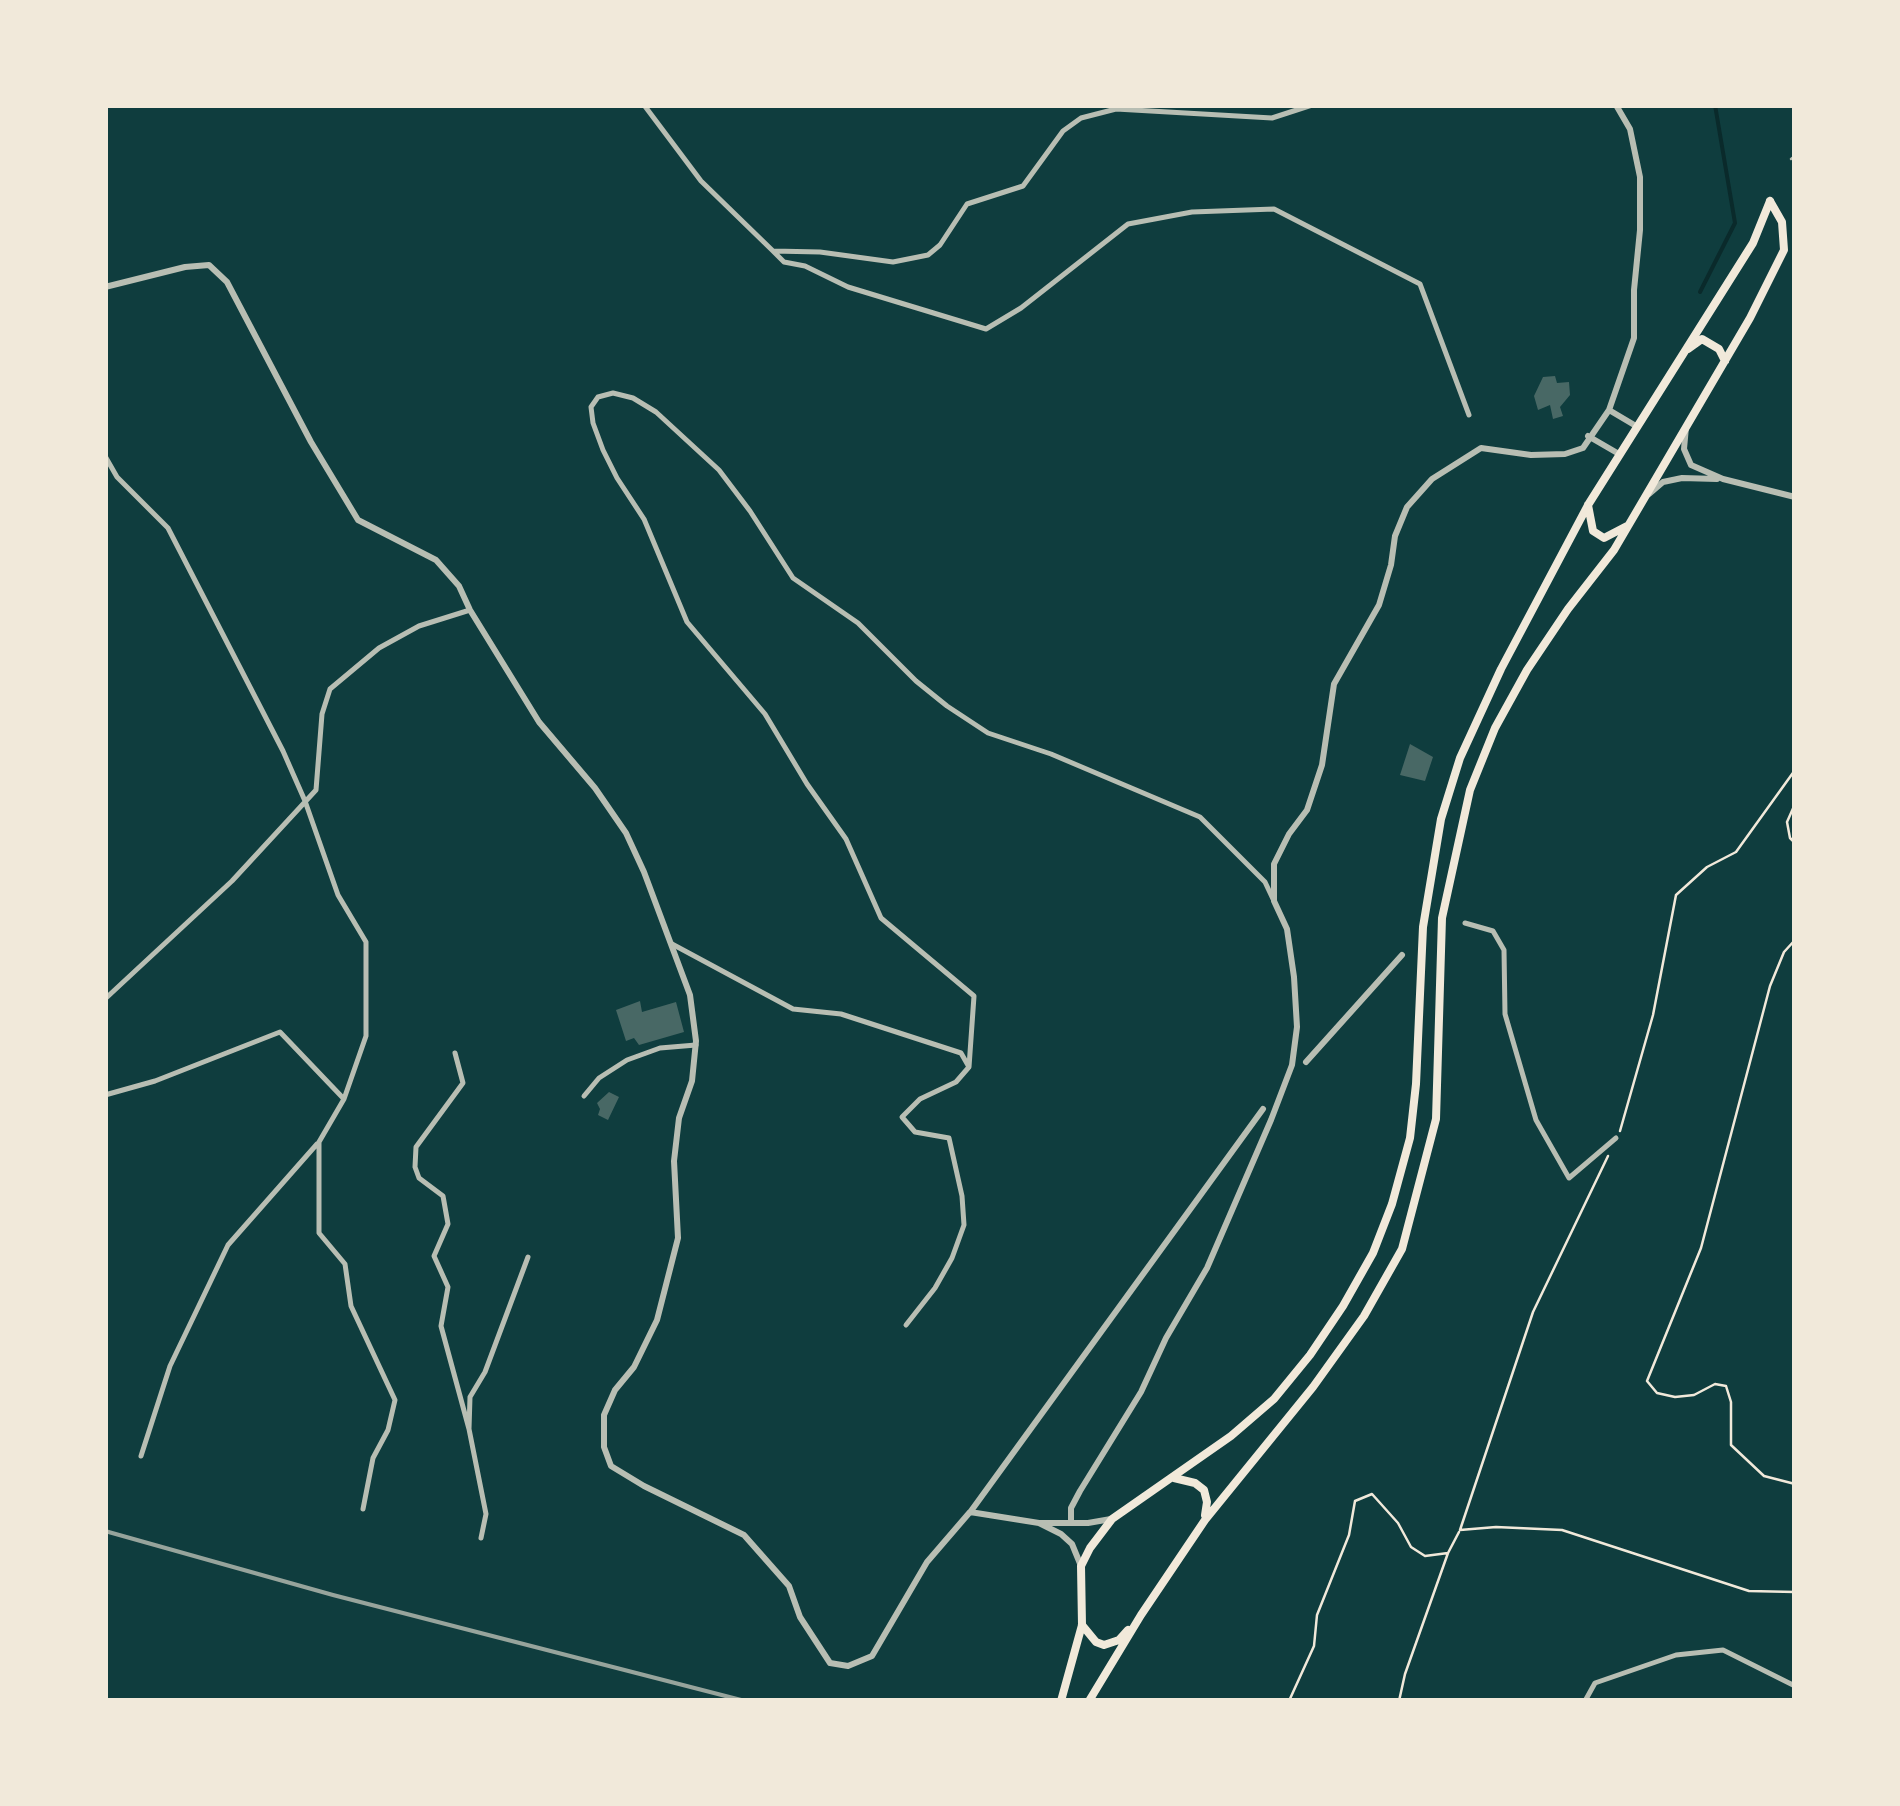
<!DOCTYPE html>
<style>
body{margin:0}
#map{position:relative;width:1900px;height:1806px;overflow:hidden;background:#0f3d3e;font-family:"PT Sans Narrow",sans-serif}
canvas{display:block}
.frame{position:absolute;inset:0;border:108px solid #f1e9da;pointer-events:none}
</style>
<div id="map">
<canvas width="1900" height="1806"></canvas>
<div class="frame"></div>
</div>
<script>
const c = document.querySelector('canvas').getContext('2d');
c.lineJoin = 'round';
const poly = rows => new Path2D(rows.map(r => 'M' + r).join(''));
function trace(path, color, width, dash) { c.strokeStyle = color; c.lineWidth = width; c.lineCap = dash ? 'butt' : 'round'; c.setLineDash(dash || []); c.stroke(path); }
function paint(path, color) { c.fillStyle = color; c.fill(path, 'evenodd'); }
trace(poly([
 [1700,292,1735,223,1715,105]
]), '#0a2a2b', 4);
paint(poly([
 [1555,376,1557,383,1569,382,1570,395,1560,407,1563,416,1553,419,1550,405,1538,410,1534,396,1543,377],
 [1410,744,1433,757,1425,781,1400,775],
 [640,1001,642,1012,676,1002,684,1032,639,1045,634,1038,626,1041,616,1010],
 [609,1092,619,1097,608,1120,598,1115,600,1109,597,1103]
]), '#486865');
trace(poly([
 [1795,804,1787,822,1790,838,1795,843],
 [1795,940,1784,952,1770,986,1701,1248,1647,1381,1657,1393,1675,1397,1694,1395,1715,1384,1726,1386,1731,1402,1731,1445,1764,1476,1795,1484],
 [1620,1131,1653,1015,1676,895,1707,867,1736,852,1795,770],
 [1608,1156,1533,1312,1460,1530,1496,1527,1562,1530,1749,1591,1795,1592],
 [1289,1701,1314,1646,1317,1615,1349,1535,1355,1501,1372,1494,1398,1523,1411,1547,1425,1556,1448,1553],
 [1399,1701,1405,1674,1448,1553,1459,1532]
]), '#f1e9da', 2.5);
trace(poly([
 [1791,159,1795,156]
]), '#b8beb3', 2.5);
trace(poly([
 [644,105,701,181,773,251,820,252,893,262,928,255,940,245,967,204,1023,186,1063,131,1081,118,1116,109,1272,118,1312,105],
 [773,251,784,262,805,266,848,287,986,329,1021,308,1128,224,1192,212,1274,209,1420,284,1469,415],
 [105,456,117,477,168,528,283,751,305,801,338,895,366,942,366,1036,344,1099,319,1142,319,1233,345,1264,351,1306,395,1400,388,1430,373,1458,363,1509],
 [1465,923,1493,931,1504,950,1505,1014,1536,1120,1569,1178,1616,1138],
 [672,944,793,1009,841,1014,961,1053,969,1067,956,1082,920,1099,902,1117,915,1132,949,1138,962,1196,964,1225,952,1258,935,1288,906,1325],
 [105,999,232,881,316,790,322,714,330,689,379,648,419,626,470,610],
 [455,1053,463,1083,416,1147,415,1167,419,1178,443,1196,448,1224,434,1256,448,1287,441,1326,469,1429],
 [969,1067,974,996,881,918,846,839,807,784,765,714,687,622,644,519,617,478,603,450,593,423,591,407,598,397,613,393,633,398,656,412,719,470,750,511,793,578,858,623,916,681,947,706,988,733,1051,754,1200,817,1265,882,1273,899],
 [105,1095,155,1081,280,1032,343,1098],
 [584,1096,599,1078,627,1060,660,1048,696,1045],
 [141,1456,170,1366,228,1245,317,1144],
 [481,1538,486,1514,469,1429,470,1397,485,1372,528,1257],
 [1585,1701,1595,1683,1676,1655,1723,1650,1795,1686]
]), '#b8beb3', 5);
trace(poly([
 [105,287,185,267,209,265,227,282,311,442,358,520,436,560,459,586,470,610,539,722,595,788,626,833,644,872,690,995,696,1041,692,1081,679,1118,674,1161,678,1238,657,1320,634,1367,615,1390,604,1415,604,1447,611,1466,644,1486,744,1535,789,1586,800,1617,830,1663,848,1666,872,1656,927,1562,970,1512,1039,1523],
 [1609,410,1636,426],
 [1686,427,1684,449,1691,465,1723,479,1795,497],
 [1588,436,1619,454],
 [1649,494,1663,482,1682,478,1717,479],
 [1306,1062,1402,955],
 [971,1511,1263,1109],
 [1071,1521,1071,1508,1080,1491,1141,1392,1166,1338,1207,1268,1271,1120,1292,1065,1297,1027,1294,977,1287,929,1274,901,1274,864,1289,834,1307,810,1322,765,1334,684,1379,605,1391,565,1395,536,1407,507,1432,479,1481,448,1531,455,1565,454,1583,448,1609,410,1634,338,1634,290,1640,230,1640,177,1630,129,1616,105],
 [1081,1566,1072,1544,1061,1534,1039,1523,1088,1523,1111,1519]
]), '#b8beb3', 6);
trace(poly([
 [1688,349,1702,339,1719,349,1725,361],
 [1588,505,1593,531,1604,538,1627,526],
 [1174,1478,1195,1483,1204,1490,1207,1502,1205,1515],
 [1082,1625,1096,1642,1104,1645,1119,1640,1128,1630],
 [1061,1701,1082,1625,1081,1566,1090,1548,1112,1519,1231,1436,1274,1399,1310,1355,1343,1306,1373,1253,1392,1204,1410,1138,1416,1084,1423,927,1441,819,1460,758,1501,669,1588,505,1753,243,1770,201],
 [1089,1701,1141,1615,1205,1520,1313,1387,1364,1316,1402,1249,1436,1119,1442,918,1470,790,1495,728,1527,670,1568,609,1614,550,1750,318,1784,250,1782,222,1770,201]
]), '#f1e9da', 8);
trace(poly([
 [105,1531,333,1595,745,1701]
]), '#97a49c', 4);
</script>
